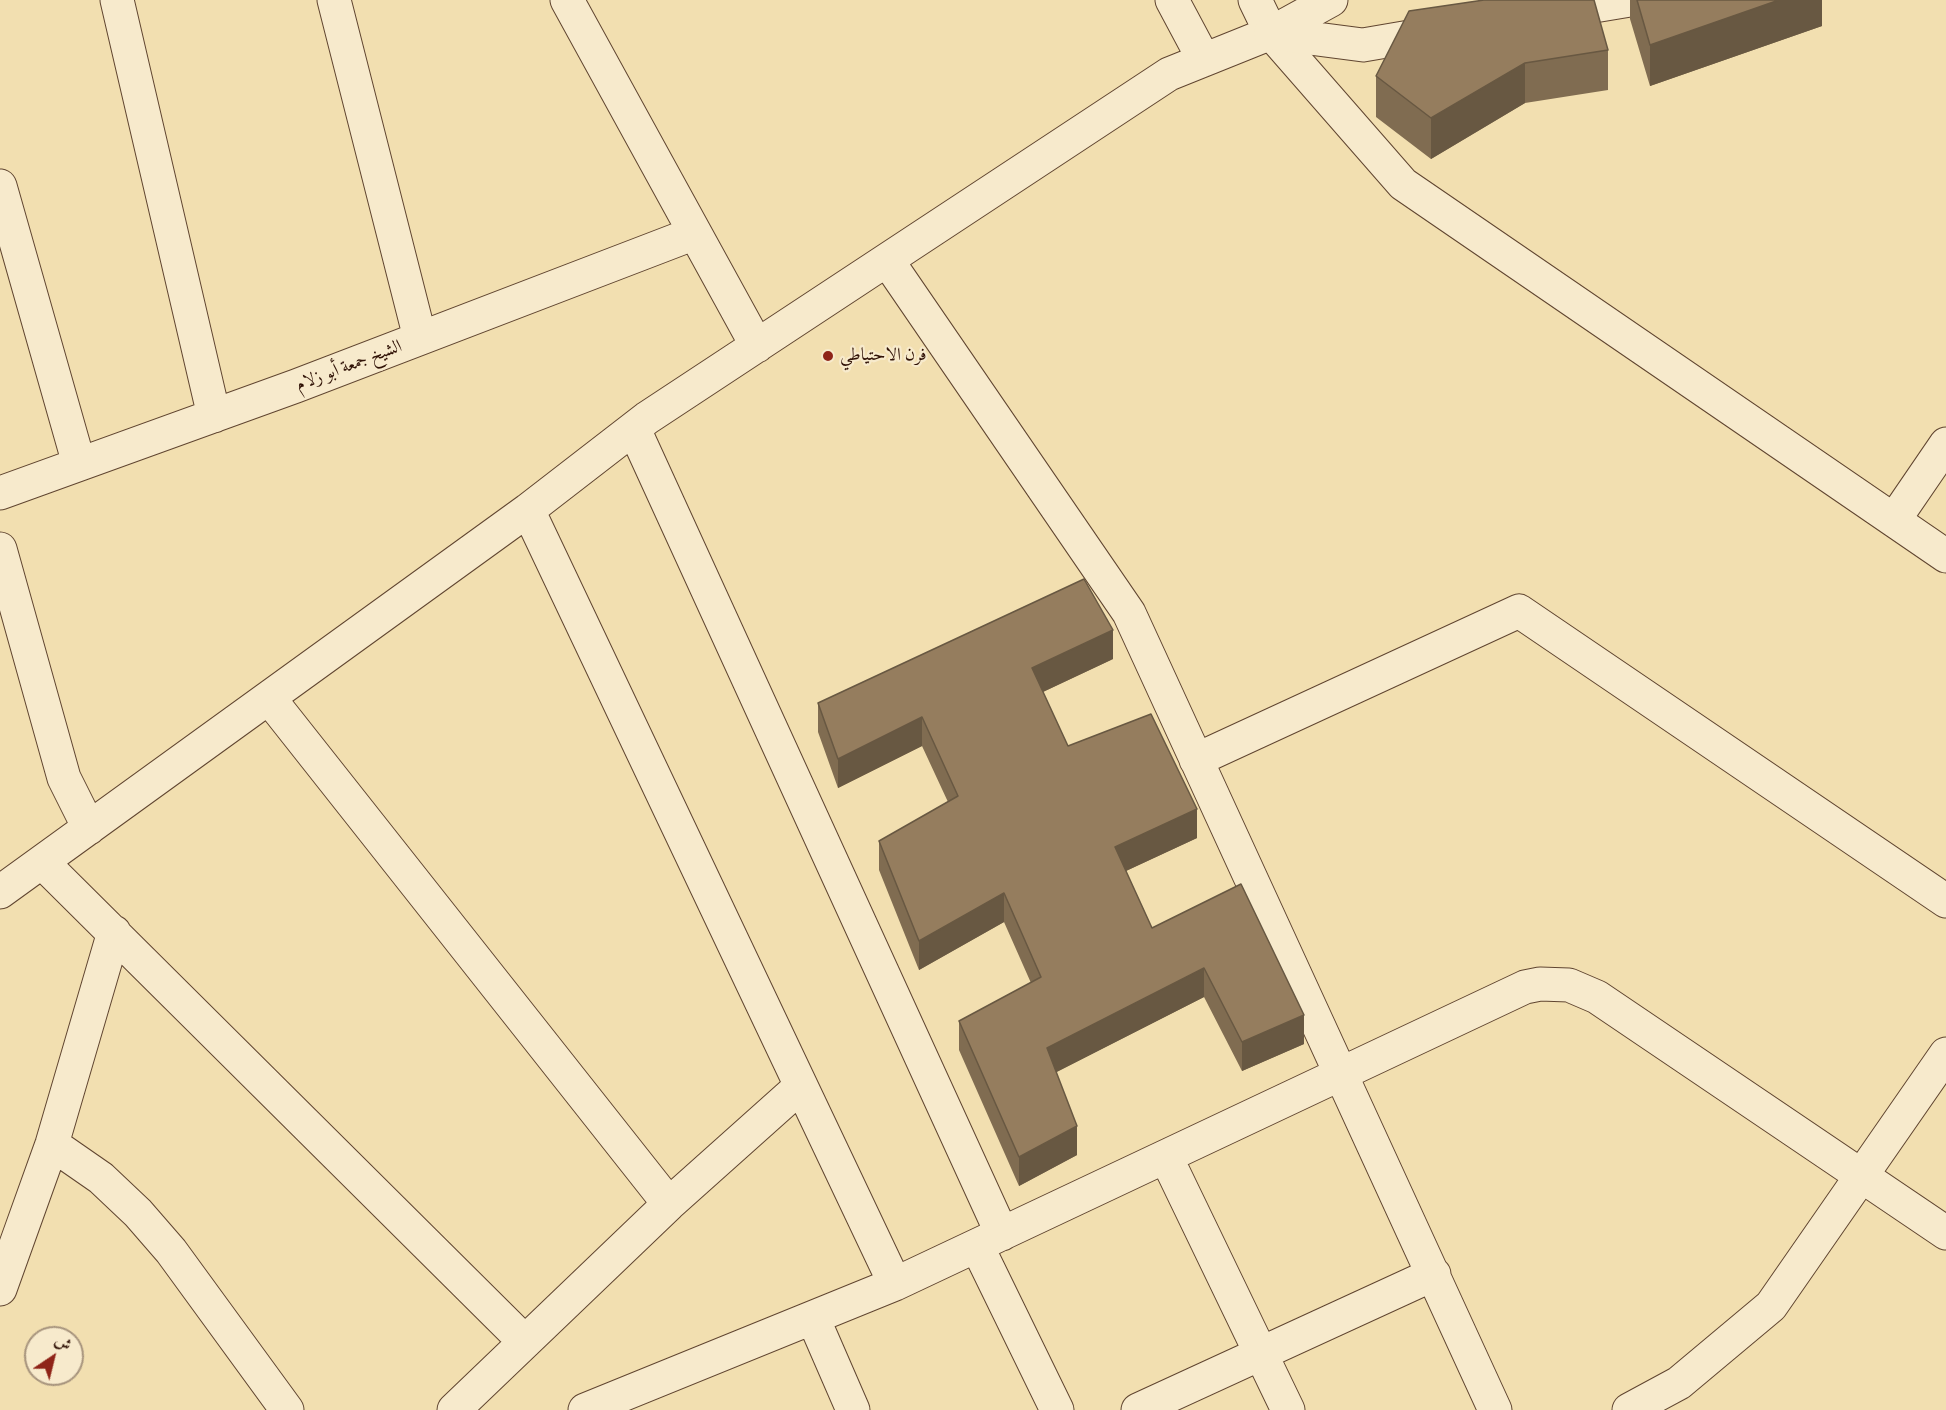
<!DOCTYPE html>
<meta charset="utf-8">
<style>
body{margin:0}
#map{position:relative;width:1946px;height:1410px;overflow:hidden;background:#f2dfb0;font-family:"IM FELL Great Primer",Amiri,serif}
canvas{display:block}
.north{position:absolute;left:24px;top:1326px;width:60px;height:60px;box-sizing:border-box;background:#f7eacc;border:2px solid #a7947d;border-radius:50%;rotate:35deg;font-size:16px;font-weight:700;line-height:24px;text-align:center;color:#301206}
.north::after{content:'';display:block;margin:auto;width:21px;height:27px;background:#8f2418;clip-path:polygon(50% 0,100% 100%,50% 72%,0 100%)}
</style>
<div id="map">
<canvas width="1946" height="1410"></canvas>
<div class="north">ش</div>
</div>
<script>
const c = document.querySelector('canvas').getContext('2d');
c.lineJoin = 'round';
const poly = rows => new Path2D(rows.map(r => 'M' + r).join(''));
function trace(path, color, width, dash) { c.strokeStyle = color; c.lineWidth = width; c.lineCap = dash ? 'butt' : 'round'; c.setLineDash(dash || []); c.stroke(path); }
function paint(path, color) { c.fillStyle = color; c.fill(path, 'evenodd'); }
function write(font, color, halo, rows, align = 'center') {
  c.font = font + ' "IM FELL Great Primer",Amiri,serif'; c.lineWidth = 4.5; c.setLineDash([]); c.textBaseline = 'middle'; c.strokeStyle = halo; c.fillStyle = color; for (const [text, x, y, turn = 0] of rows) {
    c.save(); c.translate(x, y); c.rotate((+turn || 0) * Math.PI / 180); c.textAlign = isNaN(turn) ? turn : align; if (halo) c.strokeText(text, 0, 0); c.fillText(text, 0, 0); c.restore();
  }
}
const minor = poly([
 [117,0,214,416],
 [334,0,420,338],
 [567,0,757,346],
 [1172,0,1204,60],
 [1255,0,1271,33,1403,184,1946,556],
 [0,186,79,464],
 [887,260,1129,613,1495,1410],
 [634,429,1002,1234],
 [0,493,296,386,695,233],
 [528,510,895,1284],
 [1894,520,1946,444],
 [0,549,64,778,89,828],
 [269,698,669,1204],
 [1196,760,1519,611,1946,901],
 [42,862,525,1342],
 [0,892,528,510,647,418,1169,74,1271,33],
 [52,1144,101,1178,138,1213,171,1251,287,1410],
 [1166,1157,1288,1410],
 [977,1246,1057,1410],
 [0,1289,52,1144,114,932],
 [813,1318,853,1410],
 [454,1410,669,1204,801,1086],
 [585,1410,895,1284,1525,987,1540,984,1569,985,1597,997,1946,1233],
 [1138,1410,1434,1274],
 [1629,1410,1679,1383,1771,1306,1946,1054]
]);
const tertiary = poly([
 [1552,13,1630,0],
 [1271,33,1363,45,1439,32],
 [1271,33,1331,0]
]);
trace(minor, '#604530', 35);
trace(tertiary, '#604530', 35);
trace(minor, '#f7eacc', 33);
trace(tertiary, '#f7eacc', 33);
paint(poly([
 [1630,0,1822,0,1822,26,1650,86,1630,19],
 [1608,50,1608,90,1525,103,1431,159,1376,117,1376,76],
 [1113,659,1043,692,1068,746,1197,838,1126,871,1152,928,1304,1044,1242,1071,1204,997,1056,1072,1077,1155,1019,1186,959,1050,959,1021,1031,983,1004,922,919,970,879,870,879,841,948,802,922,746,838,788,818,732,818,703]
]), '#806c51');
paint(poly([
 [1779,0,1822,0,1822,26,1650,86,1650,45],
 [1525,63,1525,103,1431,159,1431,118],
 [1113,630,1113,659,1032,697,1032,668],
 [922,717,922,746,838,788,838,759],
 [1197,809,1197,838,1115,876,1115,847],
 [1004,893,1004,922,919,970,919,941],
 [1204,968,1204,997,1047,1077,1047,1048],
 [1304,1015,1304,1044,1242,1071,1242,1042],
 [1077,1126,1077,1155,1019,1186,1019,1157]
]), '#685842');
const building = poly([
 [1484,0,1594,0,1608,50,1525,63,1431,118,1376,76,1409,11,1484,0],
 [1637,0,1779,0,1650,45,1637,0],
 [1084,579,1113,630,1032,668,1068,746,1151,714,1197,809,1115,847,1152,928,1241,884,1304,1015,1242,1042,1204,968,1047,1048,1077,1126,1019,1157,959,1021,1041,977,1004,893,919,941,879,841,958,796,922,717,838,759,818,703,1084,579]
]);
paint(building, '#957d5e');
trace(building, '#685842', 1.5);
for (const [x, y, r, color] of [
 [828,356,6,"#8f2418"]
]) { const dot = new Path2D(); dot.arc(x, y, r, 0, 2 * Math.PI); c.fillStyle = color; c.fill(dot); trace(dot, '#f7eacc', 2); }
write('18px', '#301206', '#f7eacc', [
 ["فرن الاحتياطي",840,356]
], 'left');
write('18px', '#301206', '#f7eacc', [
 ["الشيخ جمعة أبو زلام",349,366,-21]
]);
</script>
